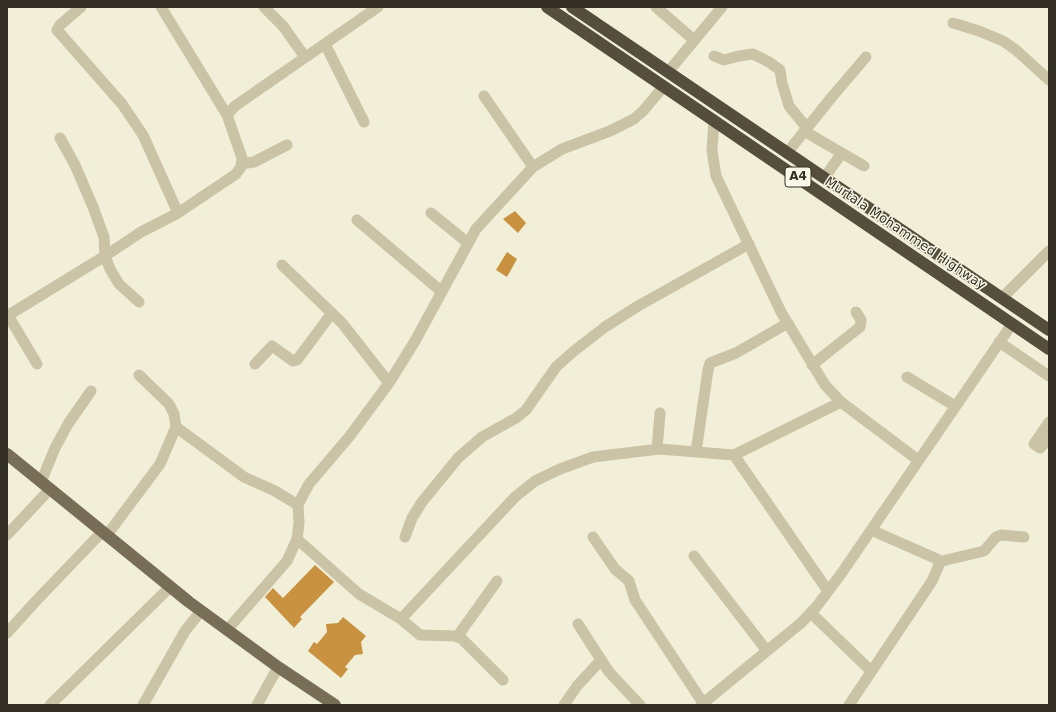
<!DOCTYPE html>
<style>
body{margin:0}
#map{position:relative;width:1056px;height:712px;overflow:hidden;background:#f2efd9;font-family:"DejaVu Sans",sans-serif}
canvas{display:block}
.frame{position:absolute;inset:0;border:8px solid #353026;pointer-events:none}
</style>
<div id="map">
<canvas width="1056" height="712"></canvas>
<div class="frame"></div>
</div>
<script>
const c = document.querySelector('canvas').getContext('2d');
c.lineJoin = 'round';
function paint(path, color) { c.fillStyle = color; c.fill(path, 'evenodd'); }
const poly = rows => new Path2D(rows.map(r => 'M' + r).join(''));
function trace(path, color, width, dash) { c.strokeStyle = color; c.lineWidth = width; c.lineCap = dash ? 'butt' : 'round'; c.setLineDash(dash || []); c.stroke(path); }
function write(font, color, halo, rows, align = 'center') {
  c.font = font + ' "DejaVu Sans",sans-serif'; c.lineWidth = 3; c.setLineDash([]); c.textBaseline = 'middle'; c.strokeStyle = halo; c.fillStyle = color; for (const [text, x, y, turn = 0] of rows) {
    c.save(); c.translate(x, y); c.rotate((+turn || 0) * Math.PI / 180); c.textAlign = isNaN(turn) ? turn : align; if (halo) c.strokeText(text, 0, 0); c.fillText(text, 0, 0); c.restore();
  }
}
paint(poly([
 [515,211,526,223,518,233,503,219],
 [507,252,517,259,507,277,496,270],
 [315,565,334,582,300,617,302,619,294,628,265,597,273,588,283,598],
 [343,617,366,636,361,642,363,654,355,655,345,667,348,669,341,678,308,651,314,642,317,644,327,632,326,624,338,623]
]), '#c89240');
trace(poly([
 [81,7,60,25,57,30,122,104,143,135,178,213],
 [161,7,227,115],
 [264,7,283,26,305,57],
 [656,7,694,40],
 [953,23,979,31,1003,41,1016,50,1049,80],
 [325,44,364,122],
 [714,56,724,60,739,56,753,54,769,62,780,70,782,83,789,106,807,128],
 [668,72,722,7],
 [484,96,533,167],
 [714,120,712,151,716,176,781,312,825,385,841,402,918,460],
 [804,131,864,166],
 [60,138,75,165,93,207,104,237,105,256,110,269,119,284,139,302],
 [787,153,831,98,866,57],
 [241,164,254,162,287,145],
 [824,178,842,153],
 [431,213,468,243],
 [357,220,442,292],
 [282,265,342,323,389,383],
 [1002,298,1049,251],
 [8,315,37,364],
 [7,316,105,256,141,232,178,213,236,174,241,167,242,158,227,115,235,106,378,7],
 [999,342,1049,376],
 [255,364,272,346,293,361,297,360,332,313],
 [812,365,860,327,861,320,856,312],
 [907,377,955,406],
 [1049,422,1034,444,1040,448,1042,446,1049,436],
 [176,427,244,477,275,491,298,505],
 [657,449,660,413],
 [696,452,708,370,710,363,736,353,788,323],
 [734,455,828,591],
 [41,482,55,448,68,424,91,391],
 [7,535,50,489],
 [107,535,160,464,176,427,174,414,169,404,139,375],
 [405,537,412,518,422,502,458,458,482,437,516,418,526,410,556,367,574,351,605,327,638,306,749,244],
 [593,537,615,569,629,581,635,600,703,703],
 [297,539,359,594,401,619,420,635,455,636,462,639,503,680],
 [694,556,767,651],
 [938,562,984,551,996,537,1001,535,1024,537],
 [811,613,871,671],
 [401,619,515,497,535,481,560,469,593,457,659,449,734,455,841,402],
 [578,624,609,672,640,705],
 [227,630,287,561,297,539,299,523,298,505,303,495,309,484,349,437,389,383,415,341,476,229,533,167,562,149,610,131,634,119,643,111,664,86],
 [7,633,35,602,102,532],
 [457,637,497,581],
 [50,705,170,587],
 [143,705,185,631,201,611],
 [257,705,278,667],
 [564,705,577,686,601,660],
 [701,705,801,623,817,606,841,574,1012,324],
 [849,705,932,581,939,565,937,559,871,530]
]), '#cac3a5', 11);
trace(poly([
 [7,454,189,602,278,667,335,705]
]), '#786e57', 12);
trace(poly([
 [547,7,1049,349],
 [572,7,1049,330]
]), '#564e3d', 12);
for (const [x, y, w] of [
 [798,177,26]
]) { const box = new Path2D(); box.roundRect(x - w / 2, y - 10, w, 20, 3); c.fillStyle = '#f9f7e5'; c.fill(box); trace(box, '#353026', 1); }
write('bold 12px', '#353026', null, [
 ["A4",798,177]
]);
write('13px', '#353026', '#f9f7e5', [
 ["Murtala Mohammed Highway",905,234,34]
]);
</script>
